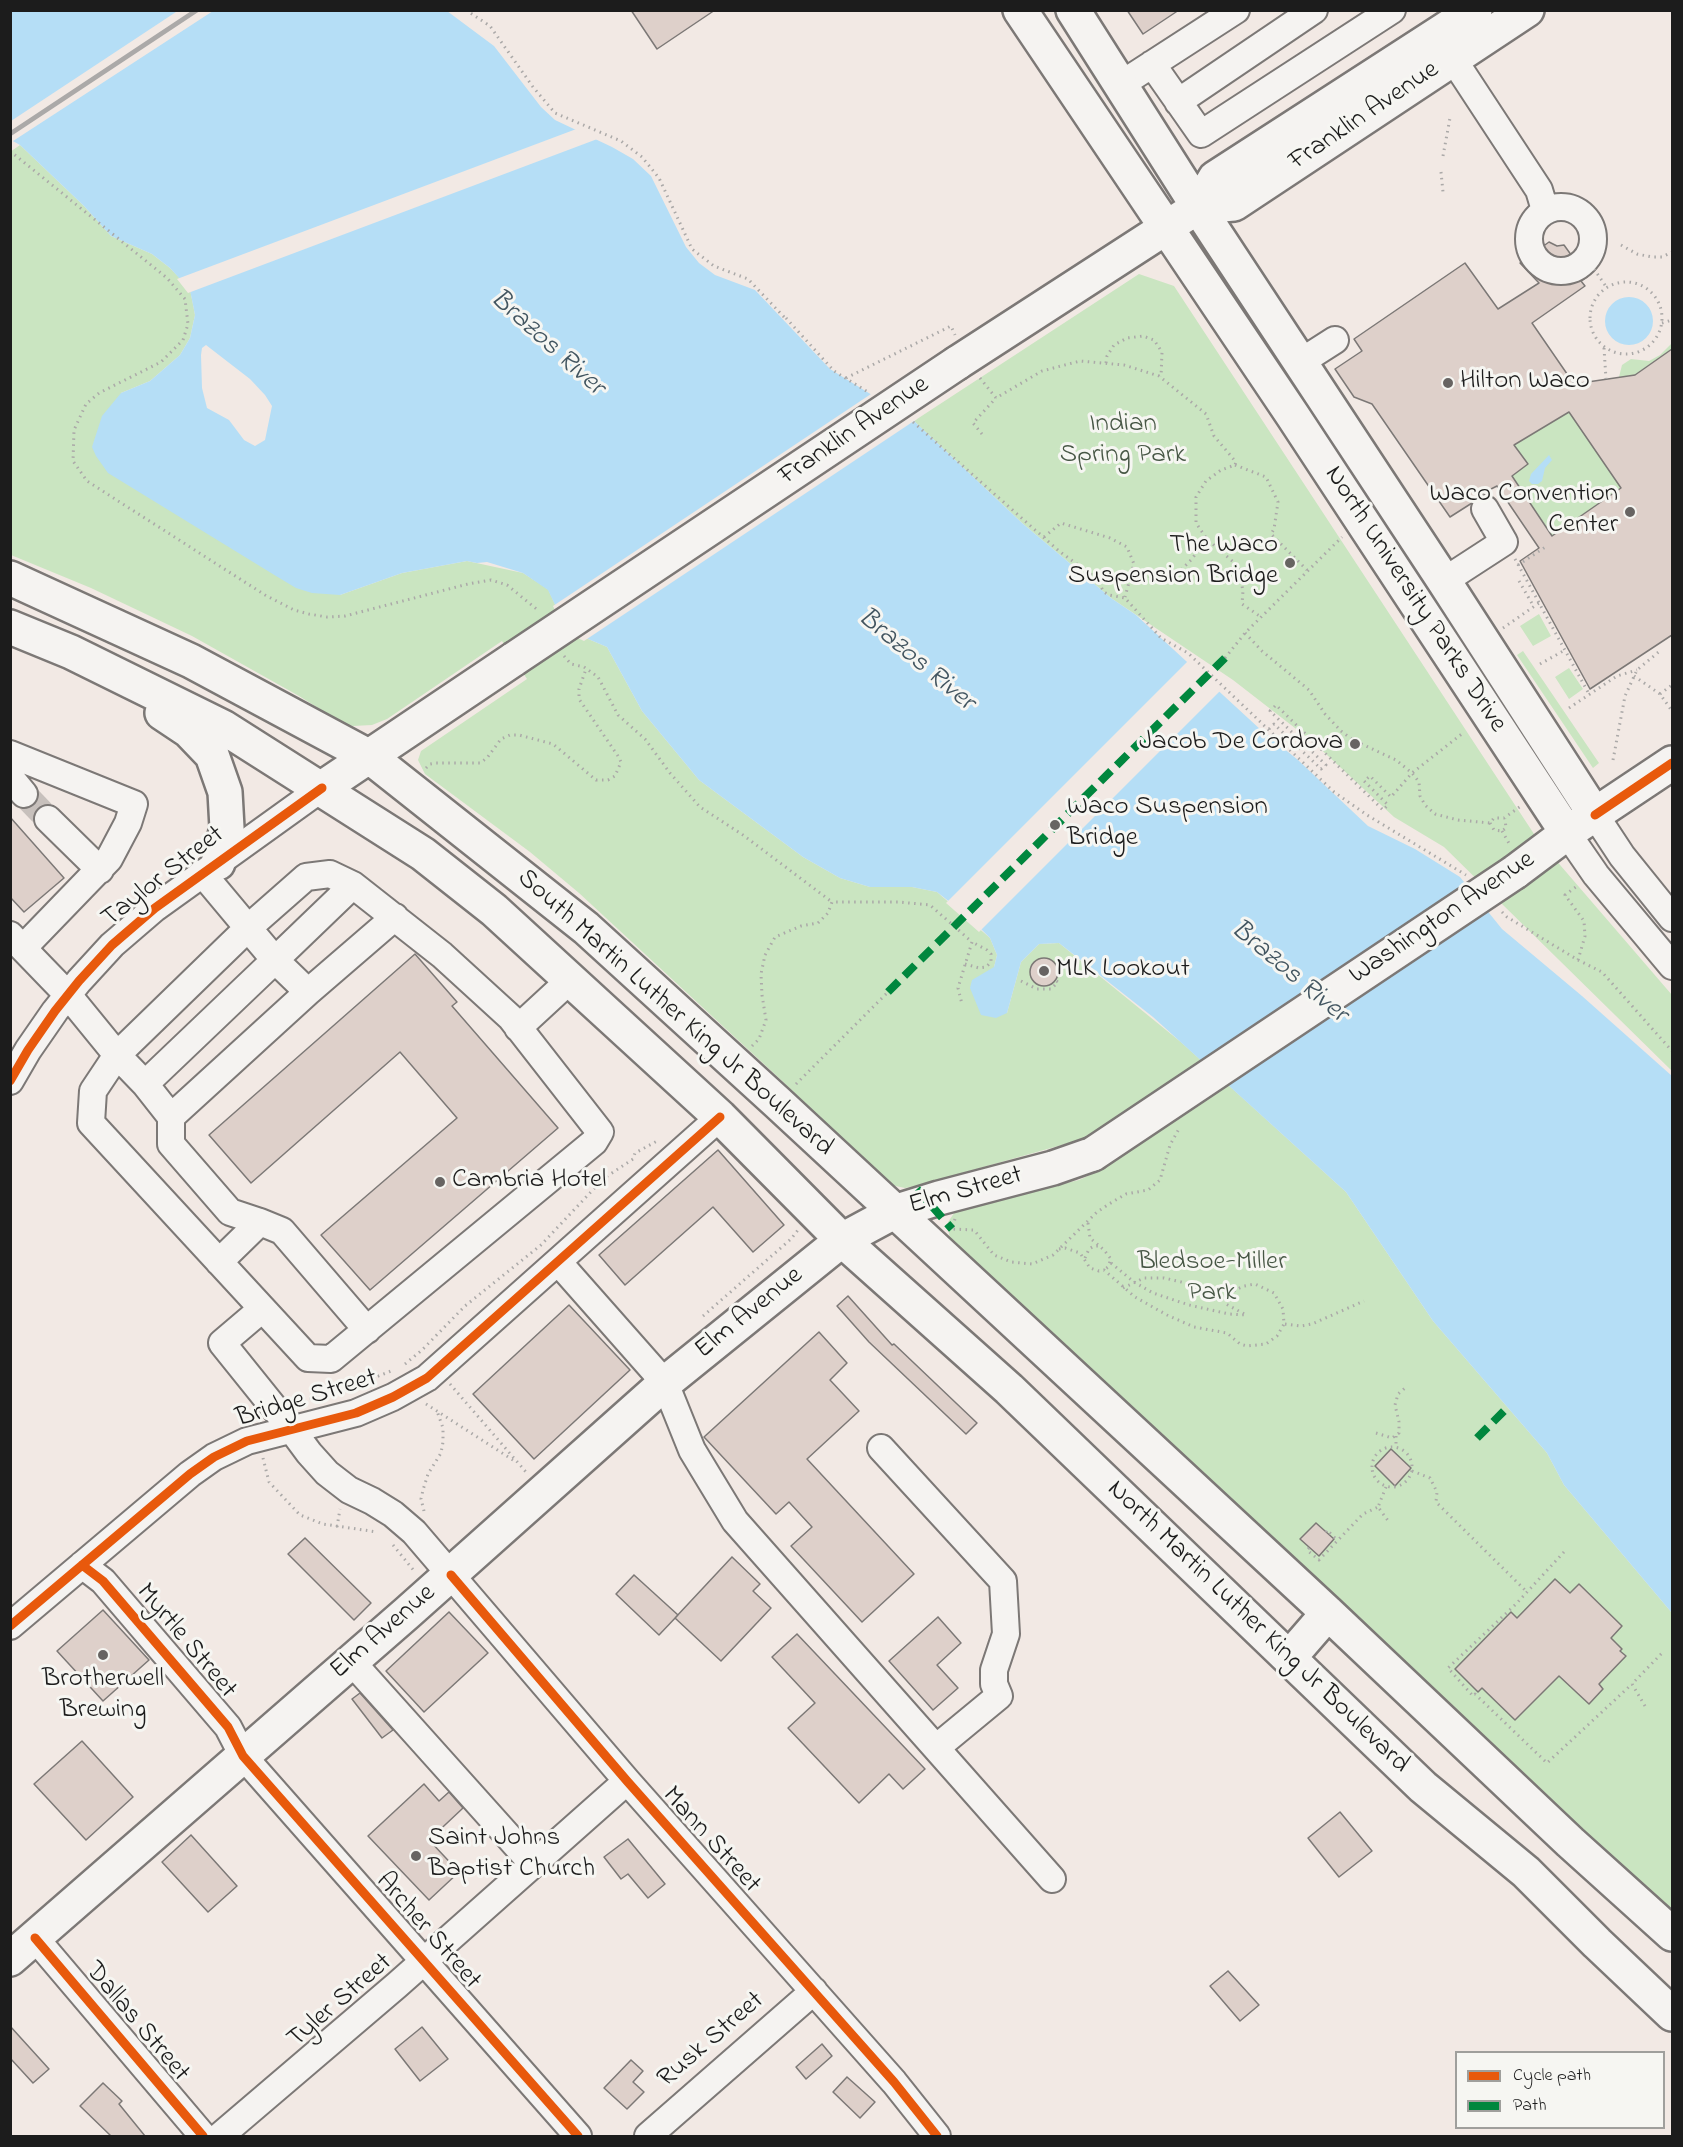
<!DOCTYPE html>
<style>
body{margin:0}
#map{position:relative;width:1683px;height:2147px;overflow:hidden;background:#f2e9e4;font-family:"Indie Flower",sans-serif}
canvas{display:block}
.frame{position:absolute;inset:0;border:12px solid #1c1c1c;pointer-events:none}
.legend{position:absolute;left:1455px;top:2051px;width:210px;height:78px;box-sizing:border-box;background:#f6f6f2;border:2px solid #9f9f9c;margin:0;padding:8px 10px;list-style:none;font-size:18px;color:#1c1c1c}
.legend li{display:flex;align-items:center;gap:12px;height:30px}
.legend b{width:30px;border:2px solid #9f9f9c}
</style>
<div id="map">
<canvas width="1683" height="2147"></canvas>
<div class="frame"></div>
<ul class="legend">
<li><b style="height:8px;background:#e8590c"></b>Cycle path</li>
<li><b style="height:8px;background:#00873e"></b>Path</li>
</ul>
</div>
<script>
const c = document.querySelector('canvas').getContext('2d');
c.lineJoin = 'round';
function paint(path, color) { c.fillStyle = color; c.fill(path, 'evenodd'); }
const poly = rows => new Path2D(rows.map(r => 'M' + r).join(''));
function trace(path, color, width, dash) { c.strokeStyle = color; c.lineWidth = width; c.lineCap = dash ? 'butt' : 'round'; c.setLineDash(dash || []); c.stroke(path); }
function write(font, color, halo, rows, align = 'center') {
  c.font = font + ' "Indie Flower",sans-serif'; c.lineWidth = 6; c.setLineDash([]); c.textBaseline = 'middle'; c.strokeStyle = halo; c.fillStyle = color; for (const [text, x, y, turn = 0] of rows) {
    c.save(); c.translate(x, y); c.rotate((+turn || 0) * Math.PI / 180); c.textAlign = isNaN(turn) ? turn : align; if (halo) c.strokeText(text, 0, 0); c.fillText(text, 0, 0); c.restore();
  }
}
paint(poly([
 [20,145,84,206,111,236,152,254,170,268,190,289,195,315,190,338,180,355,150,381,121,393,340,595,402,573,467,561,523,573,548,589,567,630,607,647,642,711,699,780,803,857,840,878,870,887,912,887,937,892,990,938,997,955,994,967,1007,1013,1021,962,1039,944,1059,943,1182,1043,1346,1192,1433,1321,1547,1453,1564,1485,1672,1613,1672,1922,950,1244,948,1222,959,1206,982,1203,1079,1180,1103,1169,1083,1139,916,1186,905,1188,891,1185,780,1079,579,893,530,852,425,774,418,760,421,751,527,679,502,641,387,719,372,725,353,726,342,723,299,696,192,636,91,588,11,555,10,152],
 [1139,274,1174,286,1536,837,1672,995,1672,1071,1444,847,1394,817,1313,742,1233,680,1111,598,1022,523,914,421],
 [1672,343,1672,349,1640,371,1641,374,1619,377,1622,365,1631,359,1649,361,1660,355],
 [1571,411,1621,488,1552,536,1512,476,1527,464,1514,445],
 [1539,614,1551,636,1533,646,1520,626],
 [1523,651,1599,763,1593,768,1517,655],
 [1569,668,1583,689,1569,699,1555,677]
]), '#cae5c1');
paint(poly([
 [11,11,447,11,494,46,541,107,555,120,612,147,633,159,651,176,686,247,699,263,715,275,755,290,830,369,914,421,1022,523,1111,598,1136,615,1261,730,1298,760,1368,826,1415,849,1460,877,1502,929,1582,996,1672,1076,1672,1613,1564,1485,1547,1453,1433,1321,1346,1192,1153,1017,1059,943,1039,944,1021,962,1007,1013,996,1018,981,1015,970,988,972,980,994,967,997,955,990,938,970,918,937,892,912,887,870,887,840,878,803,857,699,780,642,711,607,647,567,630,548,590,523,573,487,562,477,563,467,561,402,573,340,595,312,593,296,588,276,576,108,473,96,456,92,447,102,416,121,393,150,381,180,355,190,338,195,315,190,290,170,268,152,254,111,236,84,206,20,145,11,140],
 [206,345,250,379,265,395,272,406,265,440,255,446,244,440,229,420,207,408,202,388,201,355,202,348],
 '1605 321a24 24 0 1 1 48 0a24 24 0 1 1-48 0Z',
 [1549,455,1552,460,1545,468,1542,481,1538,484,1532,484,1529,481,1531,474]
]), '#b5def6');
paint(poly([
 [179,10,213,11,10,143,11,121],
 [579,128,600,138,188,293,177,279],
 [874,392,917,419,584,641,565,632,553,606],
 [1189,660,1222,689,979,932,946,903]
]), '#f2e9e4');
const building = poly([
 [631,10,715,10,657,49,631,10],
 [1127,10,1179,10,1143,34,1127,10],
 [1549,242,1557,246,1564,245,1587,277,1581,281,1585,286,1532,323,1574,384,1635,375,1672,349,1672,635,1590,689,1520,561,1539,548,1497,486,1477,496,1472,503,1450,517,1372,404,1354,397,1335,369,1362,351,1354,339,1465,263,1498,309,1539,283,1520,263,1549,242],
 [1569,412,1621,488,1552,536,1512,476,1528,464,1514,445,1569,412],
 [10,817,64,878,24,912,10,897,10,817],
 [415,954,457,1002,452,1006,558,1128,370,1290,321,1235,457,1118,400,1052,251,1183,209,1135,415,954],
 '1030 972a14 14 0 1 1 28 0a14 14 0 1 1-28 0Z',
 [718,1150,784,1225,753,1252,713,1207,625,1285,599,1255,718,1150],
 [848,1296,892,1345,894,1344,977,1423,966,1434,869,1342,837,1306,848,1296],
 [569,1305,630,1370,534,1459,473,1394,569,1305],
 [819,1332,847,1363,830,1380,859,1411,807,1459,914,1574,862,1622,791,1546,812,1527,789,1502,776,1514,704,1437,819,1332],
 [1391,1449,1411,1468,1395,1486,1375,1466,1391,1449],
 [1316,1523,1334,1539,1319,1556,1300,1539,1316,1523],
 [305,1538,371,1603,354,1620,288,1554,305,1538],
 [732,1557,760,1584,753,1591,771,1608,721,1661,675,1618,732,1557],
 [634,1575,678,1615,659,1635,616,1594,634,1575],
 [1555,1579,1570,1593,1579,1584,1622,1626,1611,1638,1622,1649,1620,1651,1626,1656,1599,1684,1603,1689,1589,1704,1559,1676,1515,1720,1482,1688,1478,1692,1455,1669,1511,1612,1517,1618,1555,1579],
 [103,1610,149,1660,103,1701,57,1651,103,1610],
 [449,1612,488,1653,424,1712,386,1671,449,1612],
 [938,1617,961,1643,937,1665,958,1688,933,1710,889,1661,938,1617],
 [797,1634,925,1769,903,1789,889,1774,859,1803,788,1728,815,1703,772,1657,797,1634],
 [360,1693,393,1730,382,1738,352,1699,360,1693],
 [82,1741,133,1797,86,1840,34,1784,82,1741],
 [424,1784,439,1801,449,1792,463,1808,429,1840,459,1872,429,1900,368,1836,424,1784],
 [1340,1812,1372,1851,1339,1877,1308,1838,1340,1812],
 [191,1835,237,1886,208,1912,162,1862,191,1835],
 [628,1839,665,1884,648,1898,628,1874,621,1879,604,1857,628,1839],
 [1228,1971,1259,2005,1240,2021,1210,1986,1228,1971],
 [10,2026,49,2069,33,2083,10,2058,10,2026],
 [422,2027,448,2059,420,2081,395,2049,422,2027],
 [822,2044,832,2056,806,2079,796,2067,822,2044],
 [631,2060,643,2071,633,2082,644,2092,627,2109,604,2088,631,2060],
 [847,2077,875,2102,860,2118,833,2092,847,2077],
 [103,2083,122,2101,119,2104,145,2136,111,2136,80,2106,103,2083]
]);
paint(building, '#ded0ca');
trace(building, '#7c7876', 1.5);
trace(poly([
 [24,794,48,819]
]), '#c7c0bc', 26, [26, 13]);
const minor = poly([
 [1452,41,1453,59,1539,190,1545,210],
 [1152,64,1201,134,1392,10],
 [1120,85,1236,10],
 [1178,102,1314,10],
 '1529 239a32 32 0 1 1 64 0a32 32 0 1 1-64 0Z',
 [1299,363,1335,340],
 [1444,581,1504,542,1485,509],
 [10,754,134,804,128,823,109,859,23,948],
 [10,777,24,794],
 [1595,815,1622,856,1672,918],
 [48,819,100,870],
 [1567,833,1596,875,1672,966],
 [353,885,275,960,308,992,395,917],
 [10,935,68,995,117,1055,93,1091,91,1123,308,1358,331,1359,594,1142,600,1132,511,1018,442,955,353,885,330,874,306,877,248,928,202,873],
 [518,1028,570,980],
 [10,1081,28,1050,55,1011,79,981,112,945,155,908,322,788],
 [145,1084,275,960,248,928,117,1055,145,1084,171,1117,171,1144,230,1212,260,1222],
 [171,1117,308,992],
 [219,1262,260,1222,282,1231,367,1330],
 [559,1263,665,1383,692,1450,735,1521,1052,1879],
 [262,1309,222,1343,292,1430,309,1453,327,1473,349,1490,372,1501,393,1514,414,1532,627,1781,894,2082,937,2136],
 [881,1448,1003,1581,1006,1634,994,1670,994,1684,999,1696,936,1748],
 [82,1565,103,1581,228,1727,243,1756,578,2136],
 [10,1626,190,1474,214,1457,247,1441,356,1413,393,1397,427,1378,720,1117],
 [351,1661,533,1864],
 [35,1938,203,2136],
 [220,2136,397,1985,627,1781],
 [648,2136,814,1991]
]);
const major = poly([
 [1020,10,1293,416,1567,833],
 [1073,10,1198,207,1444,581,1595,815],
 [1198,207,1234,204,1527,10],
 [957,363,1198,207,1215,178,1475,10],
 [10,578,191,661,370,757,586,928,778,1103,1328,1613,1570,1842,1672,1934],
 [10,627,71,652,223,727,423,854,494,910,720,1117,842,1240,1009,1389,1423,1787,1526,1872,1597,1943,1672,2014],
 [162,713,189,731,212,755,225,792,227,828,218,863],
 [322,788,514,659],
 [1515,872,1567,833,1672,763],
 [1289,1658,1328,1613],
 [10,1959,407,1613,665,1383,842,1240,894,1212,939,1198,1053,1168,1093,1154]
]);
trace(minor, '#7c7876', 30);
trace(major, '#7c7876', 38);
trace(poly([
 [466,10,490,26,533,87,555,113,621,141,642,157,659,178,692,249,714,266,748,279,786,319],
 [10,151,167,278,185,299,188,324,183,340,161,362,99,393,86,404,74,430,73,461,87,481,265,595,294,610,309,614,327,617,345,616,468,584,491,580,507,585,539,611],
 [1443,156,1450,118],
 [1441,172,1443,192],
 [1621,245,1637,254,1652,257,1662,257,1672,252],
 [1594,269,1607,288],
 '1590 318a36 36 0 1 1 72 0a36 36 0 1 1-72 0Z',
 [786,318,834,371,868,392],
 [1662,323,1672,320],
 [1604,348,1606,379],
 [1106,363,1107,356,1114,345,1127,338,1143,336,1154,340,1162,352,1161,377],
 [846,378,951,326,955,335],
 [980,378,996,398,1042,371,1080,361,1124,365,1159,376,1206,414,1214,436,1236,462,1235,465,1221,470,1206,481,1196,497,1196,523,1207,539,1238,566,1243,591,1242,604,1261,617],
 [913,422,1059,551,1096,578,1104,592,1109,595,1125,598,1161,638,1188,653,1334,792,1367,815,1466,875],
 [982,434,973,423,996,398],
 [1235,465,1266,477,1278,502,1274,529,1271,534,1307,570],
 [1044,537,1061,523,1110,538,1127,547,1134,564,1125,597],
 [1515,559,1589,694],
 [1518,565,1547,546],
 [1132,570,1160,580,1176,575,1191,560,1207,539],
 [1519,581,1534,607],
 [1503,628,1539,603],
 [1245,633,1262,651,1309,690,1325,714,1341,731,1353,740,1396,760,1412,773,1419,782,1420,796,1425,805,1435,814,1458,820,1490,823,1494,818,1504,818,1521,806],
 [564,656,571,664,584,667,598,677,618,715,645,739,670,773,700,807,743,835,832,902],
 [1225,658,1245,633,1342,537],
 [1540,664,1565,650],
 [1634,676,1660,694,1672,711],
 [1660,694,1672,685],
 [1569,708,1617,676,1637,670],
 [1269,729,1274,724,1321,769,1326,765,1270,711,1276,705,1383,810,1388,805,1364,781,1370,776,1391,797,1412,773,1463,733],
 [1613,760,1625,696,1637,670,1661,650],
 [426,768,430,764,436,763,480,763,487,758,501,739,510,735,519,735,553,744,596,780,608,780,615,776,621,762,618,756,579,699,579,689,586,669],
 [1490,823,1494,830,1502,831,1506,828,1505,819],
 [1502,831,1510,845],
 [1502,912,1507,917,1578,960,1585,936,1584,921,1565,895,1577,886],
 [1578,960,1602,972,1672,1051],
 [965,964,979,968,986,967,991,962,991,954,987,950,972,942],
 [1021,981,1037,989,1051,989,1058,982,1055,980],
 [752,1046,759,1039,766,1020,762,995,761,974,765,955,775,937,801,926,818,923,828,913,832,902,899,902,930,905,972,942,958,988,962,1004],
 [796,1084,888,992],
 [955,1219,952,1229,974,1230,994,1255,1011,1262,1032,1264,1053,1255,1097,1212,1109,1204,1126,1194,1148,1190,1160,1180,1170,1145,1180,1127],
 [1088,1223,1090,1238,1104,1250,1111,1259,1108,1267,1104,1270],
 [1059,1249,1065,1248,1080,1253,1090,1268,1099,1271,1104,1270,1135,1297,1167,1315,1194,1327,1227,1333,1240,1344,1247,1346,1266,1344,1277,1336,1284,1324,1283,1309,1274,1293,1255,1284,1244,1286,1235,1290,1228,1297,1226,1304,1246,1315,1229,1314,1189,1305,1153,1293,1134,1282,1111,1263],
 [1085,1258,1089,1249,1094,1246,1098,1246],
 [1123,1288,1144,1278,1164,1278,1207,1288,1228,1297],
 [703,1316,791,1239,798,1230],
 [1285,1324,1301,1326,1312,1324,1364,1301],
 [405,1364,422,1350,465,1306,541,1245,603,1179,633,1159,635,1153,659,1140],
 [450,1384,526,1472],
 [298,1402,346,1389,391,1371],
 [426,1404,516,1462],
 [1376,1433,1392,1438,1399,1433,1399,1422,1395,1405,1398,1394,1405,1388],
 [1396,1436,1396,1448],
 '1372 1467a20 20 0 1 1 40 0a20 20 0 1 1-40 0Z',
 [263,1458,269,1482,300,1515,323,1524,377,1532],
 [1412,1471,1430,1478,1437,1492,1436,1502,1527,1592],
 [1386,1487,1378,1507,1389,1522],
 [424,1511,421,1499,423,1490,428,1474,441,1453,443,1442,443,1428,437,1411],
 [337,1527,340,1509],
 [1326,1532,1327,1530,1337,1540],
 [393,1545,415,1572],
 [1309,1548,1307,1550,1319,1560,1363,1514,1378,1507],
 [1564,1552,1516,1604,1448,1668,1473,1696,1475,1694,1547,1763,1632,1684],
 [1645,1706,1632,1684,1663,1652]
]), '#aba9a8', 3, [1.5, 4.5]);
trace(minor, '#f5f3f1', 26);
trace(major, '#f5f3f1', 33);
trace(poly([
 [10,134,197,10]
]), '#aba9a8', 4.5);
const majorBridge = poly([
 [514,659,957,363],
 [1093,1154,1515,872]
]);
trace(majorBridge, '#7c7876', 38, []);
trace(majorBridge, '#f5f3f1', 33);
trace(poly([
 [888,992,1225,658],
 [917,1189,952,1229],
 [1477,1438,1507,1408]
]), '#00873e', 8, [15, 8]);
trace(poly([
 [1595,815,1672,763],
 [10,1081,28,1050,55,1011,79,981,112,945,155,908,322,788],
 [82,1565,103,1581,228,1727,243,1756,578,2136],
 [451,1575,627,1781,894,2082,937,2136],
 [10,1626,190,1474,214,1457,247,1441,356,1413,393,1397,427,1378,720,1117],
 [35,1938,203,2136]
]), '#e8590c', 9);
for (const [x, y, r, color] of [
 [1448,383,6,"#676462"],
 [1630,512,6,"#676462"],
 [1290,563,6,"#676462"],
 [1355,744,6,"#676462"],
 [1055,825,6,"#676462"],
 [1044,971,6,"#676462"],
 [440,1182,6,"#676462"],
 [103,1655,6,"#676462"],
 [416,1856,6,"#676462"]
]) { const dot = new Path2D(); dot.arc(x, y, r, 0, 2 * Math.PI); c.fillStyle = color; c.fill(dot); trace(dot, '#f6f6f2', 2); }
write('27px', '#1c1c1c', '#f6f6f2', [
 ["Franklin Avenue",1365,117,-34],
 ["Franklin Avenue",855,432,-34],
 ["North University Parks Drive",1414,600,57],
 ["Taylor Street",164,878,-38],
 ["Washington Avenue",1443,919,-34],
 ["South Martin Luther King Jr Boulevard",674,1014,42],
 ["Elm Street",966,1192,-16],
 ["Elm Avenue",750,1314,-39],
 ["Bridge Street",307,1400,-17],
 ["North Martin Luther King Jr Boulevard",1257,1628,44],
 ["Elm Avenue",384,1633,-41],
 ["Myrtle Street",185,1642,50],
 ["Mann Street",710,1841,48],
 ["Archer Street",427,1932,49],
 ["Tyler Street",341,2002,-41],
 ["Dallas Street",136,2023,50],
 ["Rusk Street",712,2041,-41]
]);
write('27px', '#1c1c1c', '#f6f6f2', [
 ["Hilton Waco",1460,383],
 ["Waco Convention",1618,496,"right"],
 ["Center",1618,527,"right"],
 ["The Waco",1278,547,"right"],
 ["Suspension Bridge",1278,578,"right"],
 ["Jacob De Cordova",1343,744,"right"],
 ["Waco Suspension",1067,809],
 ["Bridge",1067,840],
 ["MLK Lookout",1056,971],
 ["Cambria Hotel",452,1182],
 ["Brotherwell",103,1681,"center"],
 ["Brewing",103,1712,"center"],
 ["Saint Johns",428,1840],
 ["Baptist Church",428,1871]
], 'left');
write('27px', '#475745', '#f6f6f2', [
 ["Indian",1123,426],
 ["Spring Park",1123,457],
 ["Bledsoe-Miller",1212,1264],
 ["Park",1212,1295]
]);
write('italic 28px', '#425560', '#f6f6f2', [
 ["Brazos River",546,344,42],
 ["Brazos River",915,661,40],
 ["Brazos River",1288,973,40]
]);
</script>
